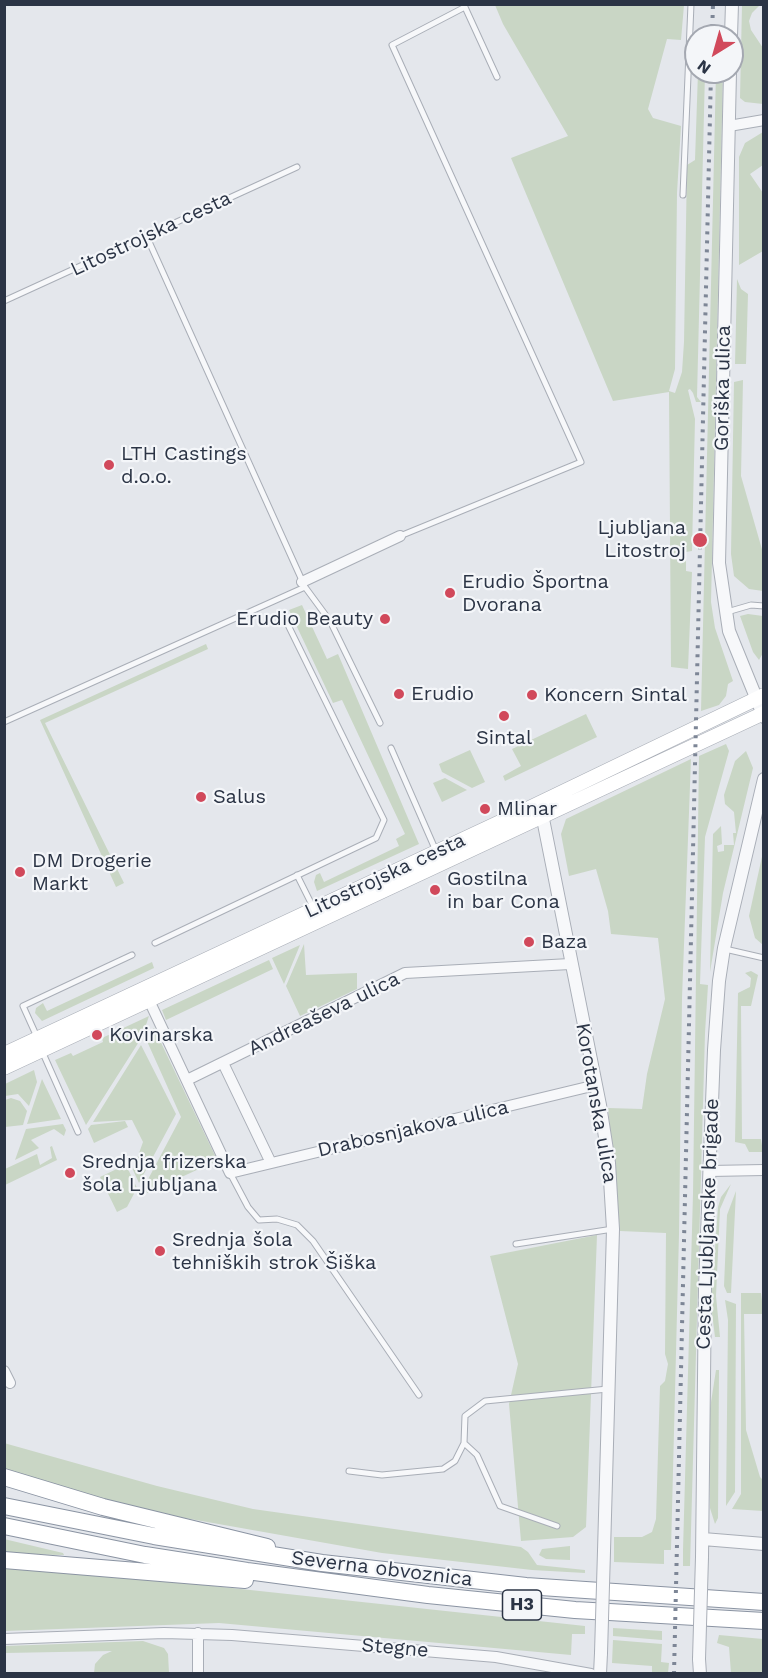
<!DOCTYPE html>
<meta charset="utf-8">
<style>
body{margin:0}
#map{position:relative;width:768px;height:1678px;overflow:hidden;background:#e4e7ec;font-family:"Work Sans",sans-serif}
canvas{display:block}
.frame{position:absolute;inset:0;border:6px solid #2b3445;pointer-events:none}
.north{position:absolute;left:684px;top:24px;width:60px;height:60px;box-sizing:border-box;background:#f4f6f9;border:2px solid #a4a8b1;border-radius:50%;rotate:217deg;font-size:16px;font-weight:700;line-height:24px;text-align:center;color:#2b3445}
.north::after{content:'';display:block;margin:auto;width:21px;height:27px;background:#d1495b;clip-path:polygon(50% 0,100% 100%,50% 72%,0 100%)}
</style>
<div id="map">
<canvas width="768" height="1678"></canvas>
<div class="frame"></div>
<div class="north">N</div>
</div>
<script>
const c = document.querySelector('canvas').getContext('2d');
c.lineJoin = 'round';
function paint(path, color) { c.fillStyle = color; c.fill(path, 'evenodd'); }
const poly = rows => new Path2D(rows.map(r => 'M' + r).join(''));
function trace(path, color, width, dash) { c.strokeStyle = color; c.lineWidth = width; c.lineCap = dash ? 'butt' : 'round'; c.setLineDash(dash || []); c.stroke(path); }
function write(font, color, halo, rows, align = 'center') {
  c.font = font + ' "Work Sans",sans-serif'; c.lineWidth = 4.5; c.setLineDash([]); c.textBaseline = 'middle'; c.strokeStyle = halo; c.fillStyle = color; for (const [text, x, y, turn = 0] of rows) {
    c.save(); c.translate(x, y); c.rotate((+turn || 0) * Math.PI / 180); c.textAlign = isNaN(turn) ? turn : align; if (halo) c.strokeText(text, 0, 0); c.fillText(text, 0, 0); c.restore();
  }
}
paint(poly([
 [495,5,684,5,681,40,667,39,648,109,653,118,681,126,677,193,675,369,669,391,675,393,682,372,684,342,687,165,695,160,698,72,705,72,697,397,701,402,696,402,693,393,690,389,688,390,695,419,692,551,686,552,686,571,692,572,688,669,671,667,669,392,613,401,511,158,568,136,503,24],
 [742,5,760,5,752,13,749,21,751,30,763,48,763,104,745,102,740,98],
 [716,72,723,72,711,602,715,628,733,681,728,684,726,696,719,705,701,711],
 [763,132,763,165,750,174,763,193,763,251,739,265,739,157,745,143],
 [737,279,741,289,748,294,746,364,735,364],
 [743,380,741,476,763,553,763,591,749,589,734,576,731,554,734,382],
 [302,605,327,659,338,654,419,844,317,891,314,882,316,875,320,873,324,882,399,846,396,839,405,834,342,700,333,703,289,610],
 [748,614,763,616,763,653,759,660,753,652,740,616],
 [206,644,208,649,45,723,124,883,116,887,40,720],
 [586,714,597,737,505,781,503,776,521,766,512,749],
 [726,744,729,751,705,837,700,984,708,985,705,1033,690,1566,683,1566,683,1550,693,1194,699,756],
 [470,750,485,782,472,788,442,772,439,764],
 [746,751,753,768,723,893,710,972,713,834,721,826,722,844,717,846,718,852,724,851,724,845,734,845,733,833,736,833,734,812,725,804,724,795,735,761],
 [691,759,682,998,679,1234,671,1550,664,1550,664,1564,614,1562,614,1537,642,1537,652,1532,656,1519,660,1386,665,1381,668,1364,665,1354,666,1233,620,1231,608,1108,642,1109,647,1074,665,999,658,938,611,934,608,911,596,869,569,876,561,834,566,819],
 [445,778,467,790,442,802,433,783],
 [763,852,763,945,755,938,749,916],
 [304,944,306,975,357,973,357,989,300,1016,286,986],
 [300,945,284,984,272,958],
 [269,960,273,969,166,1020,162,1010],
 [152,962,154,968,42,1021,35,1013,36,1008,43,1003,47,1011],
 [751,971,758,975,751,1006,741,1006,742,1139,761,1139,763,1152,749,1152,745,1144,735,1142,738,993,750,987,751,978,745,973],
 [149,1016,142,1037,86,1125,55,1060,71,1053,73,1056,103,1042,102,1038],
 [154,1028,221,1168,218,1170,214,1162,147,1193,144,1187,181,1117,146,1039],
 [141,1045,176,1114,139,1183,133,1170,143,1142,132,1120,93,1122],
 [34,1070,37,1082,29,1106,18,1094,5,1096,5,1084],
 [42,1079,61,1119,27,1124],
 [11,1098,20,1101,27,1111,23,1125,5,1127,5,1100],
 [125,1121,128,1127,94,1143,88,1129,91,1125],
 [63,1124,66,1130,64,1136,54,1129,31,1140,39,1148,15,1160,26,1129],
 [52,1146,57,1160,5,1185,5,1169,37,1154,40,1165,52,1158,50,1147],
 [123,1166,127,1167,137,1188,127,1207,117,1212,100,1177],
 [731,1184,720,1209,716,1296,720,1337,715,1337,711,1305,718,1207,721,1197],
 [736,1191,731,1293,727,1293,724,1286,727,1215],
 [597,1235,586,1527,573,1537,521,1541,509,1404,518,1364,490,1256],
 [741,1293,761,1293,763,1309,763,1314,744,1314,746,1430,760,1477,763,1480,763,1511,732,1509,741,1494],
 [725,1300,736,1304,735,1492,726,1506,728,1320],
 [716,1370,719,1370,718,1518,715,1524,710,1508,709,1415],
 [4,1443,157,1486,253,1509,521,1547,528,1552,537,1565,585,1570,585,1573,532,1570,382,1553,134,1509,5,1471],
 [4,1539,63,1553,64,1555,5,1554],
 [570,1546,570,1560,546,1559,539,1555,542,1549],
 [4,1568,83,1572,585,1626,585,1634,572,1634,571,1655,219,1623,5,1631],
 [613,1628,662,1631,662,1640,613,1636],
 [719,1635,763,1639,763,1673,731,1673,729,1647,717,1643],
 [613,1640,662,1644,661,1662,669,1663,668,1673,652,1673,652,1666,612,1663],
 [143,1641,164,1648,168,1654,169,1673,94,1673,95,1664,103,1655,112,1651,5,1653,5,1646]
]), '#c9d6c5');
const service = poly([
 [464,5,497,77],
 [683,195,691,4],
 [146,235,305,587,330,621,380,723],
 [4,301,297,167],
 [400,536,581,462,392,45,465,7],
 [727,612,751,605,764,606],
 [4,722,305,587],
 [391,748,436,851],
 [297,875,314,909],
 [155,943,376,838,384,820,288,625],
 [725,949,764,958],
 [37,1037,23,1006,132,955],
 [42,1051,78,1132],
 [230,1173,248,1207,259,1220,277,1219,297,1225,313,1241,419,1395],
 [516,1244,613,1229],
 [349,1471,382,1475,443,1469,455,1461,464,1443],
 [557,1526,500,1506,477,1455,464,1443,465,1416,485,1401,608,1389]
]);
const minor = poly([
 [729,126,764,120],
 [302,582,400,536],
 [147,996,230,1173,596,1085],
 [223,1063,271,1163],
 [187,1080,405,973,570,964],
 [710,1171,764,1170],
 [4,1371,10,1383],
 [4,1639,164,1633,232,1635,496,1657,591,1674],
 [198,1674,198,1633]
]);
const tertiary = poly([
 [731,36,732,4],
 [730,72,719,563,729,631,764,717],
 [541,809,600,1105,609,1163,613,1229,604,1551],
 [703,1539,764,1544],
 [702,1557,705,1288,714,1050,719,981,724,948,764,779],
 [699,1659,700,1674],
 [600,1674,601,1653]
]);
const secondary = poly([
 [4,1054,502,821,764,695],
 [4,1068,764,713]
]);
const trunk = poly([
 [4,1477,103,1507,267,1547],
 [4,1506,154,1536,322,1563,526,1586,764,1602],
 [4,1526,145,1555,247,1571,428,1595,575,1610,764,1621],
 [4,1560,245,1580]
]);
trace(service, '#a9aeb7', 7);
trace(minor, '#a9aeb7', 12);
trace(tertiary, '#a9aeb7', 14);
trace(secondary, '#a9aeb7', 15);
trace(trunk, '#8b94a3', 18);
trace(service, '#f7f8fa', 5);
trace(minor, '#f7f8fa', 10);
trace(tertiary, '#f7f8fa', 12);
trace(secondary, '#fff', 14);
trace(trunk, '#fff', 16);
trace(poly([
 [712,36,713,4],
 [674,1674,711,72]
]), '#7d8696', 4, [3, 6]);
const tertiaryBridge = poly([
 [601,1653,604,1551],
 [699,1659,702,1557]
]);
trace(tertiaryBridge, '#a9aeb7', 14, []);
trace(tertiaryBridge, '#f7f8fa', 12);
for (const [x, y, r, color] of [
 [109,465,6,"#d1495b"],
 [700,540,8,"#d1495b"],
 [450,593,6,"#d1495b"],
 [385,619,6,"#d1495b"],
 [399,694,6,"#d1495b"],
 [532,695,6,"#d1495b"],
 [504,716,6,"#d1495b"],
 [201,797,6,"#d1495b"],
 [485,809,6,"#d1495b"],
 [20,872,6,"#d1495b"],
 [435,890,6,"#d1495b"],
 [529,942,6,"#d1495b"],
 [97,1035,6,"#d1495b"],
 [70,1173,6,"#d1495b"],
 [160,1251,6,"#d1495b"]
]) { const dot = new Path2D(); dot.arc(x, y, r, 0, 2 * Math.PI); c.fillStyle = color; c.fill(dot); trace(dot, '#f4f6f9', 2); }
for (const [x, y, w] of [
 [522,1605,39]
]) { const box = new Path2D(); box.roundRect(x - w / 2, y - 15, w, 30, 4.5); c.fillStyle = '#f4f6f9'; c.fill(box); trace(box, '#2b3445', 1.5); }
write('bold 18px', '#2b3445', null, [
 ["H3",522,1605]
]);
write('20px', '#2b3445', '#f4f6f9', [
 ["Litostrojska cesta",151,234,-25],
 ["Goriška ulica",723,388,-89],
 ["Litostrojska cesta",385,876,-25],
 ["Andreaševa ulica",324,1014,-26],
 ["Korotanska ulica",596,1103,80],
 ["Drabosnjakova ulica",413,1129,-13],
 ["Cesta Ljubljanske brigade",708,1224,-88],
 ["Severna obvoznica",382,1569,7],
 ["Stegne",395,1648,5]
]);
write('20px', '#2b3445', '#f4f6f9', [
 ["LTH Castings",121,454],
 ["d.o.o.",121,477],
 ["Ljubljana",686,528,"right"],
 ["Litostroj",686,551,"right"],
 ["Erudio Športna",462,582],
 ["Dvorana",462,605],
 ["Erudio Beauty",373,619,"right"],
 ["Erudio",411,694],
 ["Koncern Sintal",544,695],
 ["Sintal",504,738,"center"],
 ["Salus",213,797],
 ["Mlinar",497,809],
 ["DM Drogerie",32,861],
 ["Markt",32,884],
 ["Gostilna",447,879],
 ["in bar Cona",447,902],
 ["Baza",541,942],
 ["Kovinarska",109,1035],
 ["Srednja frizerska",82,1162],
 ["šola Ljubljana",82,1185],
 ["Srednja šola",172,1240],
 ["tehniških strok Šiška",172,1263]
], 'left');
</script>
